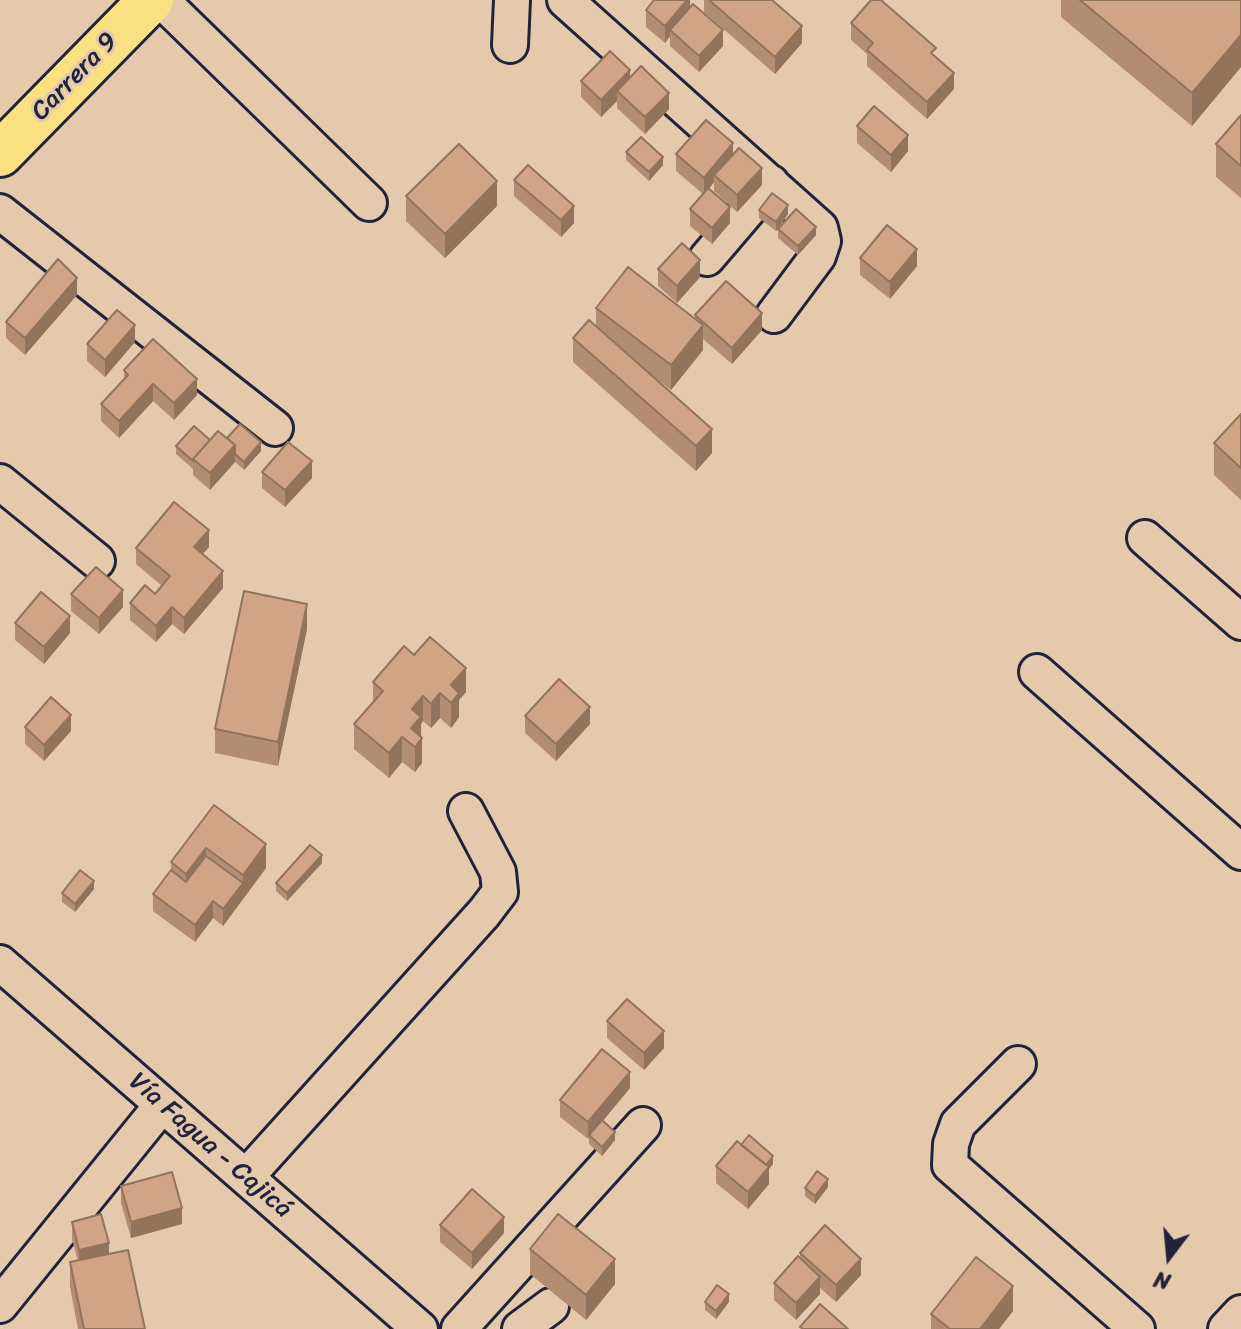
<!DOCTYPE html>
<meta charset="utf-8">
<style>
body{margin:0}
#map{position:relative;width:1241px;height:1329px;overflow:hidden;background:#e5c9ac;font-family:Sriracha,sans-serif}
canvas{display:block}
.north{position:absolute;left:1129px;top:1217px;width:80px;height:80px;-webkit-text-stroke:6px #e5c9ac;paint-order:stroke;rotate:196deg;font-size:22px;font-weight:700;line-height:32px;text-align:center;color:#22223b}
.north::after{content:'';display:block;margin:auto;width:28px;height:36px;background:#22223b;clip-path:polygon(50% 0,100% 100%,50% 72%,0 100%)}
</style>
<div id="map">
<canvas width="1241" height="1329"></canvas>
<div class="north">N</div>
</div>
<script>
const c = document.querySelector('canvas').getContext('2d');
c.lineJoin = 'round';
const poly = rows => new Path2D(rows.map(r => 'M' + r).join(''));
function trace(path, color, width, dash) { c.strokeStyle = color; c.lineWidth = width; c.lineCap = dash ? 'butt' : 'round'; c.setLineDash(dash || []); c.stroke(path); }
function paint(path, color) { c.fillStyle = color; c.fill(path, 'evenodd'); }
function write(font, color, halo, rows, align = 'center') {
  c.font = font + ' Sriracha,sans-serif'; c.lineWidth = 6; c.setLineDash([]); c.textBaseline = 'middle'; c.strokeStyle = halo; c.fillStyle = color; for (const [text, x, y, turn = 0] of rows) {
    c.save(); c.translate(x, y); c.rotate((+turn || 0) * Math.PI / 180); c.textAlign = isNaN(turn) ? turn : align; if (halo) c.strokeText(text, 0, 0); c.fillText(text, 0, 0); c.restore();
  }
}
const minor = poly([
 [161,0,369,203],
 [565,0,820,228,823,241,818,256,774,315],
 [510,45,512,0],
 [0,212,275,428],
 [707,258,771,183],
 [0,482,97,561],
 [1145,538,1241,622],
 [1037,672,1241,852],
 [0,963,420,1329],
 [1018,1064,958,1124,951,1144,950,1165,1137,1329],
 [246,1177,484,913,500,892,498,872,466,811],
 [0,1305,162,1105],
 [459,1329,643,1125],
 [520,1329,551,1306],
 [1226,1329,1241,1313]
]);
const major = poly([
 [0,154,151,0]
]);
trace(minor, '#22223b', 40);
trace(major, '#22223b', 50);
trace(minor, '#e5c9ac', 34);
trace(major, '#f9e181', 44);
paint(poly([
 [690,0,690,7,723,46,699,72,670,46,670,36,665,43,646,27,646,10],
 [704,0,772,0,802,43,775,74,704,12],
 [1061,0,1241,0,1241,67,1192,126,1061,17],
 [851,23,936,57,954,89,927,119,867,66,867,54,851,40],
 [630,77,669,109,645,134,617,108,617,101,601,117,581,97,581,81],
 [1241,115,1241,198,1216,177,1216,144],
 [857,126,908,151,891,172,857,143],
 [626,152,663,165,649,181,626,160],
 [676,154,733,154,762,185,737,212,714,191,714,182,709,189,730,223,712,244,690,226,690,209,703,194,676,171],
 [514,180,574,223,561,237,514,196],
 [406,196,497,206,445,258,406,221],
 [759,210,788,214,776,231,759,218],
 [778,229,816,235,798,255,778,238],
 [860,258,917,266,890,299,860,275],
 [658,269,700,277,677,303,658,286],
 [77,295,25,355,6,338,6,322],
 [596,308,695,319,695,315,762,330,732,364,703,339,703,350,671,390,654,377,712,453,696,471,573,362,573,338,596,326],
 [135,342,105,377,87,361,87,344],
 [124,370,197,395,174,420,153,401,119,438,101,421,101,404,124,380],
 [1241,414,1241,500,1214,475,1214,443],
 [227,438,261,451,244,470,235,462,210,490,193,475,193,469,176,454,176,446,210,440],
 [262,472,312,478,285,507,262,488],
 [209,547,202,554,223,588,184,634,172,624,156,642,130,620,130,603,155,594,162,586,136,564,136,548],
 [71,594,123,607,99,634,71,611],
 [15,623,70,633,44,664,15,640],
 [307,629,278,766,215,753,215,729],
 [414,655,466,692,459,700,459,717,451,728,440,718,431,728,423,721,421,724,422,763,415,772,402,762,389,778,354,749,354,724,373,702,373,682],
 [525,716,590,724,556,761,525,733],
 [25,727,71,731,44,761,25,744],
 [214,805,266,868,223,926,213,918,195,942,153,911,153,894,171,870,171,862],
 [322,863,287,901,276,891,276,883],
 [94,889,75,912,62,902,62,893],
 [607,1021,664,1048,644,1070,607,1038],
 [630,1088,603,1121,615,1140,602,1156,589,1144,589,1138,588,1139,560,1117,560,1100],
 [773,1164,769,1169,769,1184,748,1209,716,1183,716,1166],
 [121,1186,182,1224,131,1238,121,1203],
 [828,1187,815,1204,805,1196,805,1188],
 [72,1222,109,1254,145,1329,78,1329,70,1287,70,1262,78,1261,72,1239],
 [440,1225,504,1233,472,1269,440,1242],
 [530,1249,615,1284,586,1320,530,1274],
 [800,1253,861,1275,836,1302,820,1288,820,1294,796,1320,774,1300,774,1283,800,1258],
 [705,1302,729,1302,716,1319,705,1310],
 [1013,1311,999,1329,931,1329,931,1314]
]), '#b38d72');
paint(poly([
 [687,0,690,0,690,13,670,30,670,36,665,43,665,26],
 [802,26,802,43,775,74,775,57],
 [723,30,723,46,699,72,699,56],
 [1241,35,1241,67,1192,126,1192,93],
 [630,70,630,87,617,91,617,101,601,117,601,100],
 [954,73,954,89,927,119,927,102],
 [669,93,669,109,645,134,645,117],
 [908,135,908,151,891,172,891,155],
 [733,143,733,160,714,175,714,182,704,195,704,178],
 [663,157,663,165,649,181,649,172],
 [762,168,762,185,737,212,737,195],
 [497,181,497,206,445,258,445,234],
 [788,205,788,214,776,231,776,222],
 [574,206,574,223,561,237,561,220],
 [730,207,730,223,712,244,712,228],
 [816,227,816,235,798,255,798,246],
 [917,249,917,266,890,299,890,282],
 [700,260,700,277,677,303,677,286],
 [77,278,77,295,25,355,25,338],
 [762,313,762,330,732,364,732,348],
 [135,325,135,342,105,377,105,360],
 [703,325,703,350,671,390,671,365],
 [197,379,197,395,174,420,174,403],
 [153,384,153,401,119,438,119,421],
 [712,429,712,453,696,471,696,446],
 [261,442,261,451,244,470,244,462],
 [235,445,235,462,210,490,210,473],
 [312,461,312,478,285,507,285,490],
 [209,530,209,547,194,564,194,547],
 [223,571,223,588,184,634,184,618],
 [123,590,123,607,99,634,99,618],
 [307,604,307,629,278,766,278,742],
 [172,607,172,624,156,642,156,626],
 [70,616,70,633,44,664,44,647],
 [466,668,466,692,459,700,459,717,451,728,451,685],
 [440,693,440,718,431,728,431,704],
 [423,696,423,721,421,724,421,740,422,738,422,763,415,772,415,747,411,744,412,709],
 [590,707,590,724,556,761,556,744],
 [71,715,71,731,44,761,44,745],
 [402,737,402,762,389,778,389,753],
 [266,844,266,868,223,926,223,909,243,883,243,875],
 [206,848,206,872,186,898,186,874],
 [322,855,322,863,287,901,287,893],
 [94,881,94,889,75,912,75,904],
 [213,901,213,918,195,942,195,925],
 [664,1031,664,1048,644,1070,644,1053],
 [630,1072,630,1088,590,1136,589,1135,588,1139,588,1122],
 [615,1132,615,1140,602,1156,602,1147],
 [773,1156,773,1164,769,1169,769,1184,748,1209,748,1192,761,1170],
 [828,1179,828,1187,815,1204,815,1196],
 [182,1208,182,1224,131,1238,131,1222],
 [504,1217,504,1233,472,1269,472,1253],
 [109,1243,109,1259,79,1267,79,1250],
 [615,1259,615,1284,586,1320,586,1295],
 [861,1259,861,1275,836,1302,836,1285],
 [820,1277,820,1294,796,1320,796,1303],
 [1013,1286,1013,1311,999,1329,980,1329],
 [729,1294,729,1302,716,1319,716,1311]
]), '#92735c');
const building = poly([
 [654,0,687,0,665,26,646,10,654,0],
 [709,0,772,0,802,26,775,57,709,0],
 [871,0,881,0,936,48,931,53,954,73,927,102,867,50,873,43,851,23,871,0],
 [1080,0,1241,0,1241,35,1192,93,1080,0],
 [693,4,723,30,699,56,670,30,693,4],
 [610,51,630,70,601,100,581,81,610,51],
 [641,66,669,93,645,117,617,91,641,66],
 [874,106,908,135,891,155,857,126,874,106],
 [1241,115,1241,166,1216,144,1241,115],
 [706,120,733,143,704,178,676,154,706,120],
 [641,137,663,157,649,172,626,152,641,137],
 [459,144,497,181,445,234,406,196,459,144],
 [739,148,762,168,737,195,714,175,739,148],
 [528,165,574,206,561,220,514,180,528,165],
 [708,188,730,207,712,228,690,209,708,188],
 [772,193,788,205,776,222,759,210,772,193],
 [796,209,816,227,798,246,778,229,796,209],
 [887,225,917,249,890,282,860,258,887,225],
 [682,243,700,260,677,286,658,269,682,243],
 [58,259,77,278,25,338,6,322,58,259],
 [628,267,703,325,671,365,596,308,628,267],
 [726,281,762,313,732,348,695,315,726,281],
 [117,310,135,325,105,360,87,344,117,310],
 [589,320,712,429,696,446,573,338,589,320],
 [153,339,197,379,174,403,153,384,119,421,101,404,128,375,124,370,153,339],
 [1241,414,1241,468,1214,443,1241,414],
 [240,424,261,442,244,462,235,454,235,445,227,438,240,424],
 [194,426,210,440,193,459,193,461,176,446,194,426],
 [218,431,235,445,210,473,193,459,218,431],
 [288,442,312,461,285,490,262,472,288,442],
 [174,502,209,530,194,547,223,571,184,618,172,607,156,626,130,603,145,585,155,594,170,576,136,548,174,502],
 [96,567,123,590,99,618,71,594,96,567],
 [244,591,307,604,278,742,215,729,244,591],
 [41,592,70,616,44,647,15,623,41,592],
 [430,637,466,668,451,685,459,693,451,703,440,693,431,704,423,696,412,709,421,717,411,728,422,738,415,747,402,737,389,753,354,724,383,691,373,682,404,646,414,655,430,637],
 [559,679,590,707,556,744,525,716,559,679],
 [51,697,71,715,44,745,25,727,51,697],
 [214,805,266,844,243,875,206,848,186,874,171,862,214,805],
 [310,845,322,855,287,893,276,883,310,845],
 [206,856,243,883,223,909,213,901,195,925,153,894,171,870,186,882,206,856],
 [80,870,94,881,75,904,62,893,80,870],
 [627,999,664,1031,644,1053,607,1021,627,999],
 [602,1049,630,1072,588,1122,560,1100,602,1049],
 [602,1120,615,1132,602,1147,589,1135,602,1120],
 [749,1135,773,1156,766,1165,741,1145,749,1135],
 [737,1141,769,1167,748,1192,716,1166,737,1141],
 [817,1171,828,1179,815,1196,805,1188,817,1171],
 [172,1172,182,1208,131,1222,121,1186,172,1172],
 [472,1189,504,1217,472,1253,440,1225,472,1189],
 [101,1214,109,1243,79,1250,72,1222,101,1214],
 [558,1214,615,1259,586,1295,530,1249,558,1214],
 [825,1225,861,1259,836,1285,800,1253,825,1225],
 [128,1250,145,1329,84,1329,70,1262,128,1250],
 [798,1256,820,1277,796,1303,774,1283,798,1256],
 [976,1257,1013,1286,980,1329,950,1329,931,1314,976,1257],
 [717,1285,729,1294,716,1311,705,1302,717,1285],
 [820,1304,848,1329,803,1329,800,1327,820,1304]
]);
paint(building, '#d0a484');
trace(building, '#92735c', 2);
write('26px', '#22223b', '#e5c9ac', [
 ["Carrera 9",75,77,-46],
 ["Vía Fagua - Cajicá",210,1146,41]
]);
</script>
